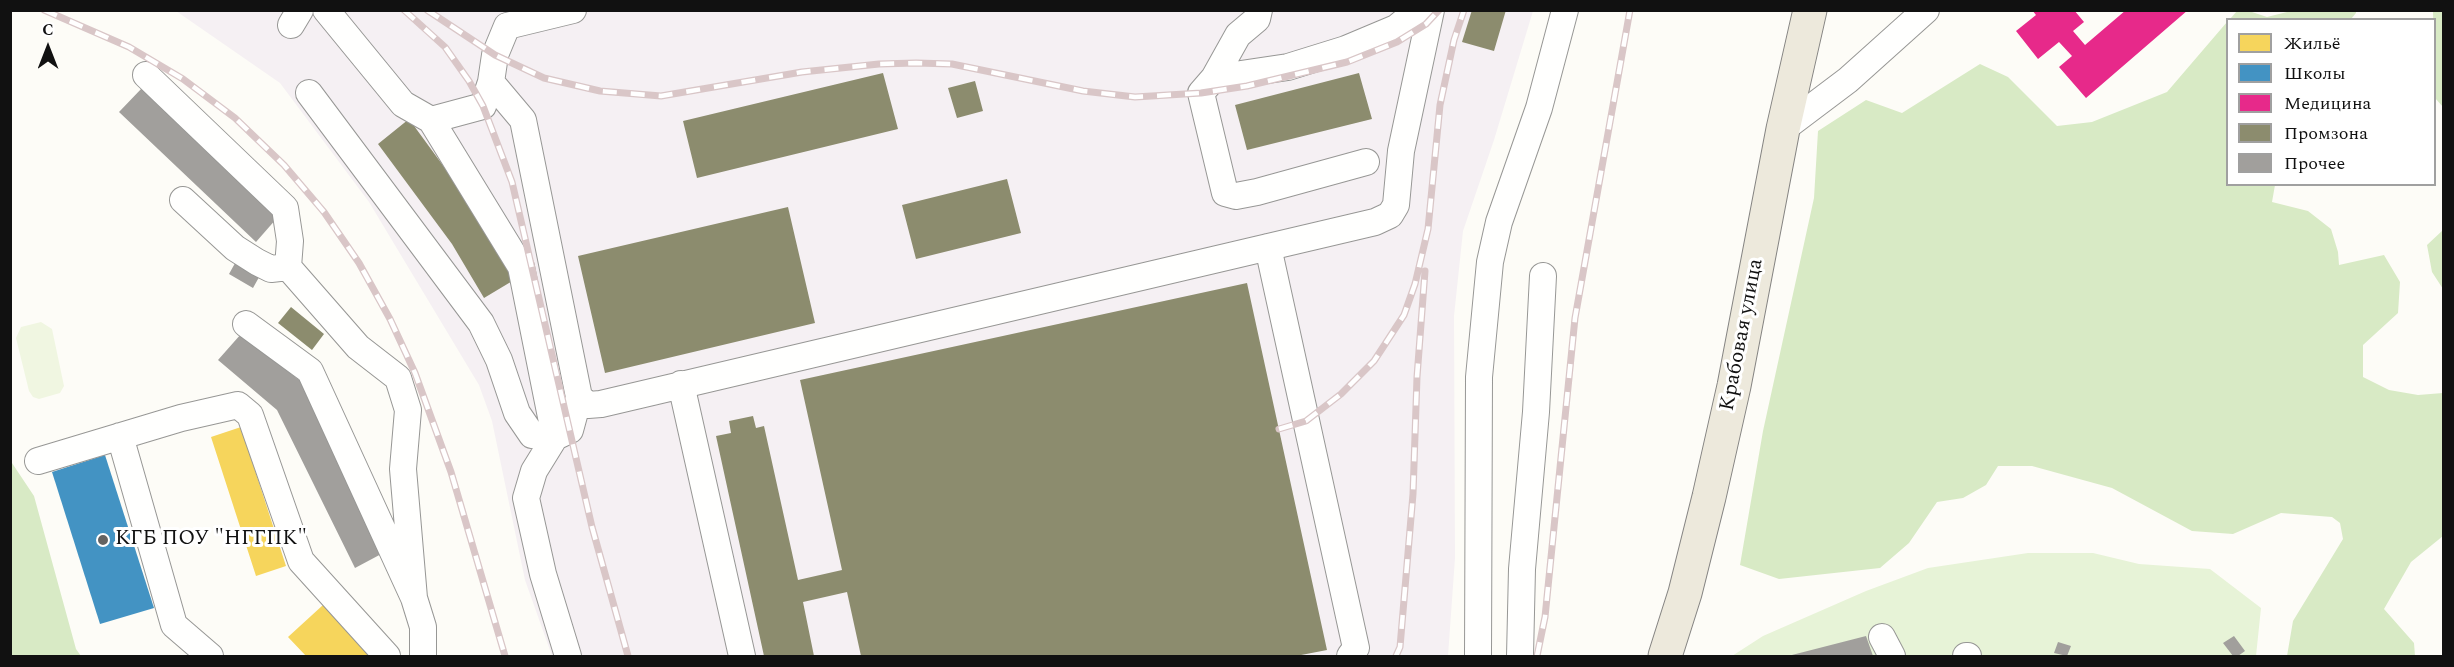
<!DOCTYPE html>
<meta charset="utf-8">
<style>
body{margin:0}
#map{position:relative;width:2454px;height:667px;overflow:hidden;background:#fdfcf7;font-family:Spectral,serif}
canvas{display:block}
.frame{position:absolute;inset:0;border:12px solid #111;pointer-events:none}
.legend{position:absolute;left:2226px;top:18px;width:210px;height:168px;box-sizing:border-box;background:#fff;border:2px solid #a0a0a0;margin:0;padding:8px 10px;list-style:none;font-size:18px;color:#111}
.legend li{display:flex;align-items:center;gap:12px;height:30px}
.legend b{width:30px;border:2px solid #a0a0a0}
.north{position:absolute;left:18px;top:18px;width:60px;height:60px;-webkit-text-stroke:4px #fff;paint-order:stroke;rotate:0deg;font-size:16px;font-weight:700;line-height:24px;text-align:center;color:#111}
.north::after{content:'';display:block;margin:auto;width:21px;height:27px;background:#111;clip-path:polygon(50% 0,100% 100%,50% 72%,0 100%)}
</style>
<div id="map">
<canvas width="2454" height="667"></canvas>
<div class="frame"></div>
<ul class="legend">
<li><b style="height:16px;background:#f6d55c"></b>Жильё</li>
<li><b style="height:16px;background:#4393c3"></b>Школы</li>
<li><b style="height:16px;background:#e7298a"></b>Медицина</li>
<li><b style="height:16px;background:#8c8c6e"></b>Промзона</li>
<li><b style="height:16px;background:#a19f9c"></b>Прочее</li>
</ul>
<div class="north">С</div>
</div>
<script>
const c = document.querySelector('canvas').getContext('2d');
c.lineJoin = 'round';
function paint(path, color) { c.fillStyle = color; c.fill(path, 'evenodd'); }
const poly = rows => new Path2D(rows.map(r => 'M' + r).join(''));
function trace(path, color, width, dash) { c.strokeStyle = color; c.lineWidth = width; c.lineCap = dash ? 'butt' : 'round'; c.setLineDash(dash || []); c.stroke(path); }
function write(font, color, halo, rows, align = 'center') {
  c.font = font + ' Spectral,serif'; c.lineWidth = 6; c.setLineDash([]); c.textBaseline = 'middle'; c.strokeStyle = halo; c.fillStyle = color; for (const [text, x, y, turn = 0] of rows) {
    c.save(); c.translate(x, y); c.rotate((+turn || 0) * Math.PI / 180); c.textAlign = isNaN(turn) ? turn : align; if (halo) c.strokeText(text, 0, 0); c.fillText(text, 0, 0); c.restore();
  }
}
paint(poly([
 [176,11,1533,11,1494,140,1463,231,1454,316,1455,558,1448,656,552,656,525,580,492,421,479,385,369,202,280,83]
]), '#f5f0f3');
paint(poly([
 [2028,553,2093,553,2139,564,2210,569,2261,608,2256,656,1732,656,1763,636,1866,591,1928,568]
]), '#e7f3d7');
paint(poly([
 [2295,10,2356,10,2356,13,2351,19,2230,19,2237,11,2249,11,2267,17],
 [2433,11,2443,11,2443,107,2435,98],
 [2227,22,2228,184,2275,185,2272,202,2308,211,2331,229,2338,252,2339,265,2384,255,2400,282,2398,313,2363,345,2363,377,2389,390,2418,395,2443,393,2443,536,2411,562,2384,609,2414,643,2415,656,2287,656,2293,621,2343,539,2340,523,2332,517,2281,513,2233,534,2192,531,2112,488,2032,466,1998,466,1986,485,1963,498,1937,502,1909,543,1880,568,1779,579,1740,565,1763,431,1814,198,1818,131,1866,100,1902,113,1980,64,2008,77,2057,126,2092,122,2167,92],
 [2443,230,2443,289,2432,272,2427,245],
 [10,460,34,496,76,649,81,656,11,656]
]), '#d8eac5');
paint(poly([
 [41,322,52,329,64,386,60,393,39,399,33,397,29,391,16,338,21,327]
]), '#f0f6e1');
paint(poly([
 [241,427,286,566,256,576,211,437],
 [323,605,371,656,306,656,288,637]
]), '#f6d55c');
paint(poly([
 [105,455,154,608,100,624,52,472]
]), '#4393c3');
paint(poly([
 [2032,10,2074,10,2084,22,2073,31,2085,45,2126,10,2188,10,2086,98,2059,67,2072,56,2059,42,2038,59,2016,31,2036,15]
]), '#e7298a');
paint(poly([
 [1472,10,1506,10,1494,51,1462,42],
 [883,73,898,129,697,178,683,121],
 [1359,73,1372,119,1247,150,1235,105],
 [975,81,983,111,957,118,948,88],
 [409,119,485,223,519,277,484,298,452,244,378,144],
 [1007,179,1021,233,916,259,902,205],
 [788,207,815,323,605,373,578,256],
 [1247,283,1327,650,1296,656,861,656,847,592,803,602,814,656,764,656,716,436,731,433,729,421,753,416,756,428,764,426,798,580,842,570,800,380],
 [291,307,324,334,312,350,278,323]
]), '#8c8c6e');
paint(poly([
 [142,88,277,218,256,242,119,112],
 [239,256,263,270,253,288,229,274],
 [241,334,304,384,385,552,355,568,277,410,218,360],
 [1866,636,1873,656,1788,656],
 [2234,636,2245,651,2238,656,2233,656,2223,643],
 [2058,642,2071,646,2067,656,2054,653]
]), '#a19f9c');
const minor = poly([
 [1259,10,1257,19,1238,35,1214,78,1201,93,1225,193,1236,196,1257,192,1366,162],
 [291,25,300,10],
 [146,75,285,208,290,241,288,267,358,347,398,378,408,410,403,469,414,598],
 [1214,78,1288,67,1346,49,1396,28,1418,10],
 [491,82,495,55,507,26,573,10],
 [309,93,481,323,499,360,517,413,532,435,555,437,521,267,431,120,403,104,326,10],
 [431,120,483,106,491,82,523,120,579,397,588,405,601,404,1375,222,1390,215,1396,205,1401,151,1431,10],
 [1783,129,1848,80,1926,10],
 [183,200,235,248,257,262,271,269,288,267],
 [1268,247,1356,648,1350,656],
 [246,324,310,371,414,598,423,627,423,656],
 [681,384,742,656],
 [120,436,174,625,210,656],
 [38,461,181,418,238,405,250,415,301,561,387,656],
 [1882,637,1892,656],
 [568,656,543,574,526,498,534,471,555,437,570,430,579,397],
 [1478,656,1479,377,1490,262,1499,222,1539,108,1565,10],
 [1520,656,1522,569,1536,412,1543,276],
 [1966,656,1968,656]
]);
const major = poly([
 [1665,656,1685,593,1709,497,1734,386,1783,129,1810,10]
]);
trace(minor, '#979795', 28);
trace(major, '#858482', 35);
trace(minor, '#fffffe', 26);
trace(major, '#ede9dc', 33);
const rail = poly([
 [44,10,129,47,183,79,235,118,284,165,324,212,359,263,390,319,415,373,451,472,505,656],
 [404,10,445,47,469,81,483,106,512,182,592,527,628,656],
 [427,10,495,55,544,78,600,91,661,96,802,72,879,64,916,63,952,64,1083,91,1135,97,1201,93,1247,86,1347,62,1397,42,1426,24,1439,10],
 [1279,429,1306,421,1341,394,1374,361,1404,315,1415,284,1428,229,1440,105,1454,40,1464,10],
 [1396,656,1400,647,1413,494,1417,377,1425,271],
 [1537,656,1545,617,1575,318,1630,10]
]);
trace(rail, '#d9c6c7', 7);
trace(rail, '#fff', 4.5, [14]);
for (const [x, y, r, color] of [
 [103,540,6,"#646362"]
]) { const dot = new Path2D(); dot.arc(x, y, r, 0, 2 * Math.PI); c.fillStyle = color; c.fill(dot); trace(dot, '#fff', 2); }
write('21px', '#111', '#fff', [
 ["Крабовая улица",1743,335,-79]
]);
write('21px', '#111', '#fff', [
 ["КГБ ПОУ \"НГГПК\"",115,540]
], 'left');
</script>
